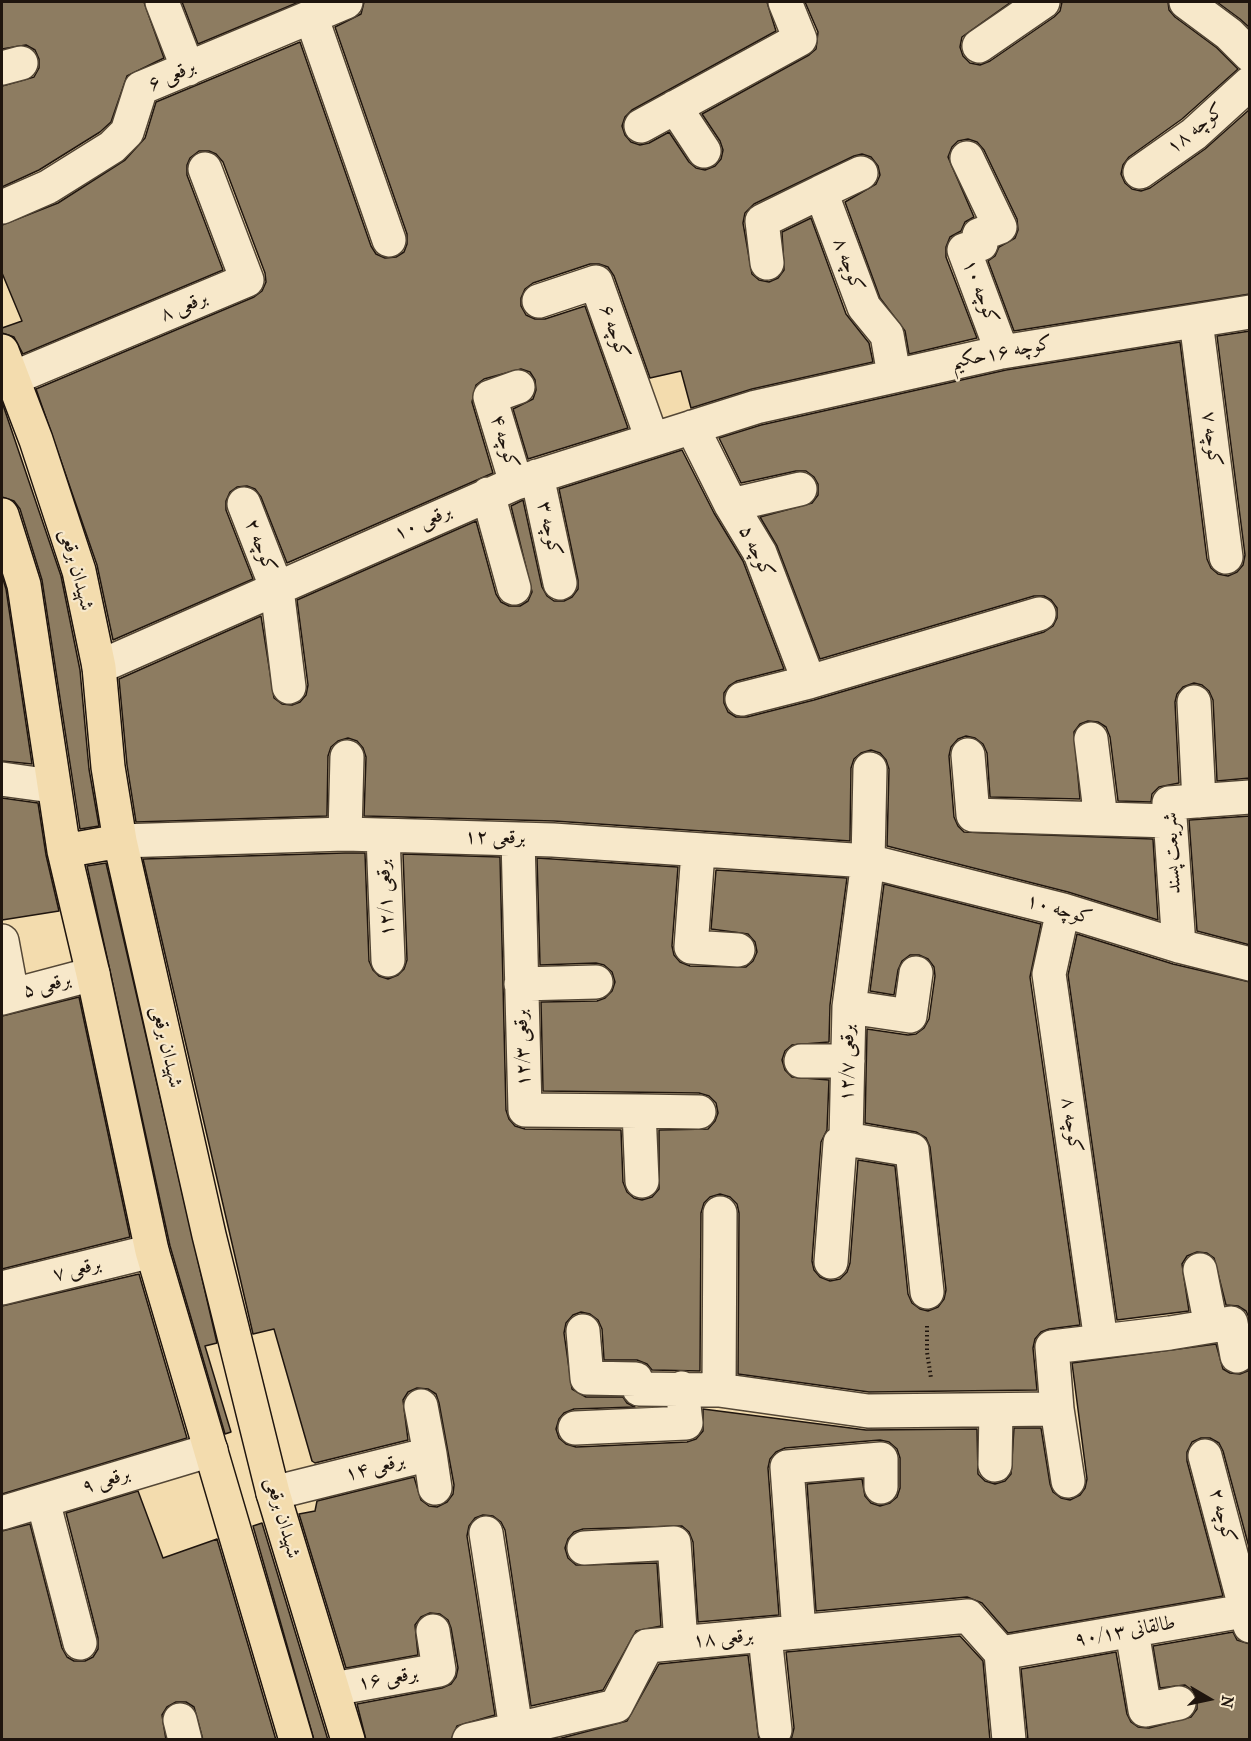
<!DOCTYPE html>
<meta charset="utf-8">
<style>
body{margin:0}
#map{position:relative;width:1251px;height:1741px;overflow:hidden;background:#f3dcae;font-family:"IM FELL French Canon",serif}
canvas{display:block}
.frame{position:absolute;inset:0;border:3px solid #1f150e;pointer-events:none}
.north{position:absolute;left:1179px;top:1669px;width:60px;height:60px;-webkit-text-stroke:4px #f7e8ca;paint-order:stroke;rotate:99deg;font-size:16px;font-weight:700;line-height:24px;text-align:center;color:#1f150e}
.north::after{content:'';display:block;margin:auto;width:21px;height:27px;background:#1f150e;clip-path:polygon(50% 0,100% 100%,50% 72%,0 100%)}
</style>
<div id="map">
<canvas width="1251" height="1741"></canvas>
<div class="frame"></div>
<div class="north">N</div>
</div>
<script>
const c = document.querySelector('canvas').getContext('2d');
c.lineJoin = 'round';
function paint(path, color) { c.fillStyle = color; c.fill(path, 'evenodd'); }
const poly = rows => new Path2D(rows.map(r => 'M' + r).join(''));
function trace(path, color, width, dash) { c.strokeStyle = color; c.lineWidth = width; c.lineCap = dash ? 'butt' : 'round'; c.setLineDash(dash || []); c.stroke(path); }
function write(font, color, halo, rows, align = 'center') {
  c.font = font + ' "IM FELL French Canon",Amiri,serif'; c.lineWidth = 4.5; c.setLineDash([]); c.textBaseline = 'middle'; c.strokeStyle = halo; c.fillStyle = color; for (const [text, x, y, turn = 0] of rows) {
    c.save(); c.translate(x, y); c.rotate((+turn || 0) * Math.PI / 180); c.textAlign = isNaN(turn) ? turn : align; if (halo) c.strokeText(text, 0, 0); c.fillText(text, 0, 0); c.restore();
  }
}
const building = poly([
 [2,2,144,2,164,58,127,76,111,122,100,132,39,170,2,187,2,86,34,77,39,68,39,59,35,50,26,45,2,49,2,2],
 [182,2,299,2,198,44,182,2],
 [364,2,767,2,776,31,632,110,625,117,622,126,625,135,631,142,640,145,649,143,669,132,689,162,696,168,705,170,715,166,721,159,723,150,720,141,702,114,809,55,816,49,818,32,805,2,1011,2,962,37,960,47,963,56,970,63,980,65,990,61,1054,17,1060,11,1062,2,1168,2,1169,10,1175,17,1217,48,1238,69,1182,119,1129,157,1123,165,1121,174,1125,183,1132,189,1141,191,1150,188,1205,149,1250,109,1250,294,1014,331,988,261,995,256,999,247,1015,238,1018,230,1017,219,984,150,977,142,968,139,958,141,952,147,948,157,974,217,965,222,961,231,950,237,946,247,946,257,977,338,909,354,905,331,880,298,845,202,876,184,880,175,878,166,871,157,862,154,854,156,754,204,745,213,743,223,752,274,759,280,769,282,778,278,784,270,782,232,811,218,846,314,869,343,873,362,752,389,691,408,681,371,650,378,614,276,608,267,599,264,590,264,533,283,525,289,521,298,521,306,526,315,535,319,545,319,585,306,628,428,528,459,513,409,533,399,536,390,535,380,530,372,521,369,484,379,476,385,472,402,493,473,287,563,261,497,255,489,247,486,237,487,230,492,226,501,226,510,253,579,113,640,97,565,36,389,254,297,262,291,266,282,265,273,223,162,216,154,209,151,199,151,190,158,187,165,187,175,223,270,23,354,14,337,2,333,2,328,22,321,2,273,2,225,58,203,125,160,145,138,156,102,300,42,371,246,376,254,385,258,396,257,404,252,407,244,407,234,335,27,361,14,364,2],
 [1217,2,1250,2,1250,28,1240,19,1217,2],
 [1250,331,1250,778,1217,781,1213,700,1209,691,1202,685,1194,683,1183,687,1177,694,1175,702,1179,783,1159,787,1152,794,1151,802,1118,801,1110,737,1106,727,1098,722,1088,721,1080,724,1074,732,1080,799,990,797,987,753,983,744,975,738,966,736,958,739,951,747,949,756,954,817,958,826,964,832,1153,839,1158,920,1068,892,887,846,889,769,886,760,880,753,871,750,861,753,854,759,851,768,850,841,554,821,364,816,366,757,363,748,357,741,348,738,338,741,331,747,328,756,327,816,136,822,127,765,119,679,261,616,274,698,282,704,292,705,300,702,306,695,308,685,297,600,476,521,496,594,501,602,509,606,520,606,528,601,532,592,511,506,523,500,542,587,547,596,554,601,564,601,572,597,578,589,578,580,559,489,682,450,714,513,743,561,784,669,737,681,729,686,724,693,724,703,728,712,736,717,747,717,814,700,1044,632,1053,626,1057,618,1057,608,1051,600,1044,596,1034,596,820,659,777,546,760,517,812,503,818,495,818,484,814,477,806,471,796,471,741,483,719,438,761,425,1006,370,1180,342,1207,559,1211,568,1218,574,1228,576,1237,572,1243,565,1245,555,1217,336,1250,331],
 [2,402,61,576,80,670,89,769,99,826,80,829,42,580,20,509,14,501,2,497,2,402],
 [2,576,6,589,32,764,2,761,2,576],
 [2,798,38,803,46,855,59,911,2,920,2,798],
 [1250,816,1250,945,1197,931,1189,820,1250,816],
 [345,853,365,853,369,961,373,970,379,976,388,979,398,975,404,969,407,960,403,854,500,857,506,1110,509,1119,515,1126,525,1129,621,1130,623,1182,627,1192,634,1198,642,1200,652,1197,659,1189,659,1130,708,1129,715,1121,718,1113,716,1103,709,1096,699,1093,543,1091,541,1002,597,1001,605,998,612,991,615,982,612,972,604,965,596,963,540,965,537,858,678,867,672,946,674,955,680,962,690,966,746,967,753,961,757,952,755,942,748,934,711,929,716,870,847,878,830,1005,829,1042,792,1045,785,1051,782,1060,785,1070,792,1077,829,1080,827,1130,821,1142,812,1261,814,1270,820,1277,830,1281,840,1279,847,1272,850,1263,858,1160,895,1166,908,1294,912,1303,920,1309,928,1311,938,1307,944,1299,946,1290,930,1147,926,1138,916,1132,865,1123,867,1029,908,1035,916,1034,924,1028,929,1019,935,976,934,967,928,959,919,955,910,955,902,961,898,970,894,995,870,991,884,884,1041,924,1030,977,1080,1325,1049,1329,1041,1332,1035,1339,1033,1348,1037,1390,869,1392,738,1374,739,1213,737,1204,730,1197,720,1194,710,1197,704,1203,701,1213,700,1371,652,1370,647,1364,637,1360,604,1360,602,1329,598,1320,590,1314,581,1312,573,1315,566,1323,564,1333,572,1389,586,1397,623,1397,627,1403,635,1407,574,1409,564,1413,559,1419,556,1429,559,1438,566,1444,576,1447,687,1442,696,1439,703,1431,703,1409,866,1430,977,1429,978,1474,985,1481,995,1484,1005,1481,1011,1474,1014,1428,1041,1428,1050,1484,1053,1492,1061,1498,1070,1500,1080,1495,1085,1488,1087,1479,1072,1363,1216,1344,1223,1369,1230,1373,1240,1374,1250,1370,1250,1551,1223,1451,1219,1443,1210,1438,1201,1438,1192,1442,1187,1452,1187,1461,1223,1596,1008,1633,982,1603,967,1597,816,1611,807,1484,862,1479,865,1496,871,1503,880,1506,890,1503,897,1497,900,1488,900,1458,897,1449,889,1442,880,1440,785,1448,776,1452,770,1459,768,1468,779,1615,698,1622,693,1542,689,1532,682,1526,583,1529,574,1532,568,1539,565,1548,568,1558,576,1565,657,1563,661,1626,636,1631,603,1690,531,1706,505,1530,501,1522,493,1516,483,1515,475,1518,469,1526,467,1536,495,1715,457,1726,451,1740,366,1740,357,1704,442,1688,451,1684,456,1677,458,1668,451,1628,448,1620,440,1614,430,1613,421,1617,415,1625,418,1655,346,1668,299,1514,315,1511,317,1501,414,1477,421,1500,429,1506,437,1507,447,1502,453,1494,454,1485,439,1403,436,1394,428,1389,417,1388,408,1392,403,1400,408,1440,315,1463,312,1461,274,1329,253,1334,143,859,345,853],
 [106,863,217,1343,205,1346,231,1432,225,1434,170,1246,87,866,106,863],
 [1077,934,1173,964,1250,982,1250,1320,1246,1311,1238,1306,1226,1305,1214,1258,1207,1253,1197,1252,1187,1256,1182,1264,1189,1311,1117,1320,1068,975,1077,934],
 [79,997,130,1237,2,1269,2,1016,79,997],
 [139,1274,187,1438,2,1494,2,1306,139,1274],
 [138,1491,163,1558,217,1539,276,1740,203,1740,194,1707,186,1702,176,1702,167,1707,162,1715,166,1740,2,1740,2,1531,30,1524,62,1648,67,1657,74,1661,85,1661,93,1657,98,1649,98,1638,66,1513,138,1491],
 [262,1523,328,1740,314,1740,253,1526,262,1523],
 [1233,1632,1237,1640,1250,1644,1250,1740,1028,1740,1021,1669,1116,1652,1127,1714,1131,1722,1138,1727,1149,1728,1191,1717,1197,1709,1197,1700,1193,1691,1185,1685,1160,1688,1153,1646,1233,1632],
 [960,1636,983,1661,990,1740,791,1740,794,1728,786,1652,960,1636],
 [748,1655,759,1740,554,1740,627,1721,659,1664,748,1655]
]);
paint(building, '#8d7c61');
trace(building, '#1f150e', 1.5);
const minor = poly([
 [162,2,188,69],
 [1186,2,1229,34,1250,55],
 [311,16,389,240],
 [979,46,1043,2],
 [2,68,21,63],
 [675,107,704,151],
 [641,126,800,39,785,2],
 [967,158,1000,227,979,235,981,244,964,250,1002,352],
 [1140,172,1194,134,1250,83],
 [861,173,821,192,864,307,887,335,894,375],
 [2,207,48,187,112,147,127,132,141,88,346,2],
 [767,263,762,221,821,192],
 [539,301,596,282,652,439],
 [1196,321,1226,557],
 [11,379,247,280,205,169],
 [692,427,731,505,760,553,809,682],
 [537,476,560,583],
 [516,483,490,397,518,387],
 [488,494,514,588],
 [244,504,277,589,289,687],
 [731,505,800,489],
 [99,667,516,483,756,407,1002,352,1250,312],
 [742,699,809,682,1039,614],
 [1194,702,1199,801],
 [1091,739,1101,819],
 [968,755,973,815,1170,821],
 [2,779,52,786],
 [345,834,347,757],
 [383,836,388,960],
 [518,839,525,1110,639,1111,642,1181],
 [120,841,345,834,553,840,868,861,1063,910,1179,946,1250,964],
 [698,852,691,947,738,950],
 [1063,910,1049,974,1101,1341],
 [2,941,12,995],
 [1179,946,1169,803,1250,797],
 [521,984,596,982],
 [2,998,93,974],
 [849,1007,910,1016,916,973],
 [801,1061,848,1061],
 [639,1111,699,1112],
 [846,1139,912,1150,927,1292],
 [831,1262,840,1143,846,1139,849,1007,868,861,870,769],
 [1200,1270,1211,1326],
 [2,1288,152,1251],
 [583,1331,587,1378,636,1379,639,1389,719,1390,868,1411,1057,1409],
 [719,1390,720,1213],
 [575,1428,686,1423,682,1388],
 [430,1454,435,1488],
 [1205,1456,1250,1626],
 [995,1465,996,1410],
 [1068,1481,1057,1409,1052,1347,1170,1333,1231,1323,1237,1356],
 [273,1493,430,1454,421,1406],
 [43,1501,80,1643],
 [2,1513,211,1450],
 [486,1533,516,1729],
 [584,1548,674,1543,681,1643],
 [1132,1631,1145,1710,1179,1703],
 [799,1632,787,1467,881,1459,881,1487],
 [765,1636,775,1730],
 [1001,1653,1250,1610],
 [1001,1653,1009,1740],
 [333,1689,439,1670,433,1631],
 [180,1720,185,1740],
 [469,1740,616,1706,647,1646,968,1616,1001,1653]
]);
const major = poly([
 [2,351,36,440,79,571,99,667,108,767,120,841,209,1235,273,1493,348,1740],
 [2,515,24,585,64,851,93,974,152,1251,296,1740],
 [64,851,120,841]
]);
trace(minor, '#544736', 36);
trace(major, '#1f150e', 36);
trace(poly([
 [927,1326,927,1352,931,1378]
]), '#1f150e', 4, [1.5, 3]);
trace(minor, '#f7e8ca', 33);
trace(major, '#f3dcae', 33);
write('20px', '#1f150e', '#f7e8ca', [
 ["برقعی ۶",172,76,-24],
 ["کوچه ۱۸",1196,129,-39],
 ["کوچه ۸",848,265,70],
 ["کوچه ۱۰",980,292,69],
 ["برقعی ۸",184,307,-23],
 ["کوچه ۶",614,332,71],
 ["کوچه ۱۶حکیم",1002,353,-11],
 ["کوچه ۷",1211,439,83],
 ["کوچه ۴",504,442,73],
 ["برقعی ۱۰",423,523,-24],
 ["کوچه ۳",549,529,78],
 ["کوچه ۲",260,546,69],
 ["کوچه ۵",756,552,64],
 ["شهیدان برقعی",76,570,75],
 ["برقعی ۱۲",495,838,1],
 ["شریعت پسند",1173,853,-93],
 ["برقعی ۱۲/۱",386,898,-93],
 ["کوچه ۱۰",1059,910,16],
 ["برقعی ۵",47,986,-15],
 ["شهیدان برقعی",166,1047,77],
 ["برقعی ۱۲/۳",523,1048,-92],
 ["برقعی ۱۲/۷",848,1063,-89],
 ["کوچه ۸",1071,1125,82],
 ["برقعی ۷",77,1270,-14],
 ["برقعی ۱۴",375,1468,-14],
 ["برقعی ۹",106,1481,-17],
 ["کوچه ۲",1222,1516,75],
 ["شهیدان برقعی",282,1518,74],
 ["طالقانی ۹۰/۱۳",1125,1632,-10],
 ["برقعی ۱۸",723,1639,-5],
 ["برقعی ۱۶",388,1679,-10]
]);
</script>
